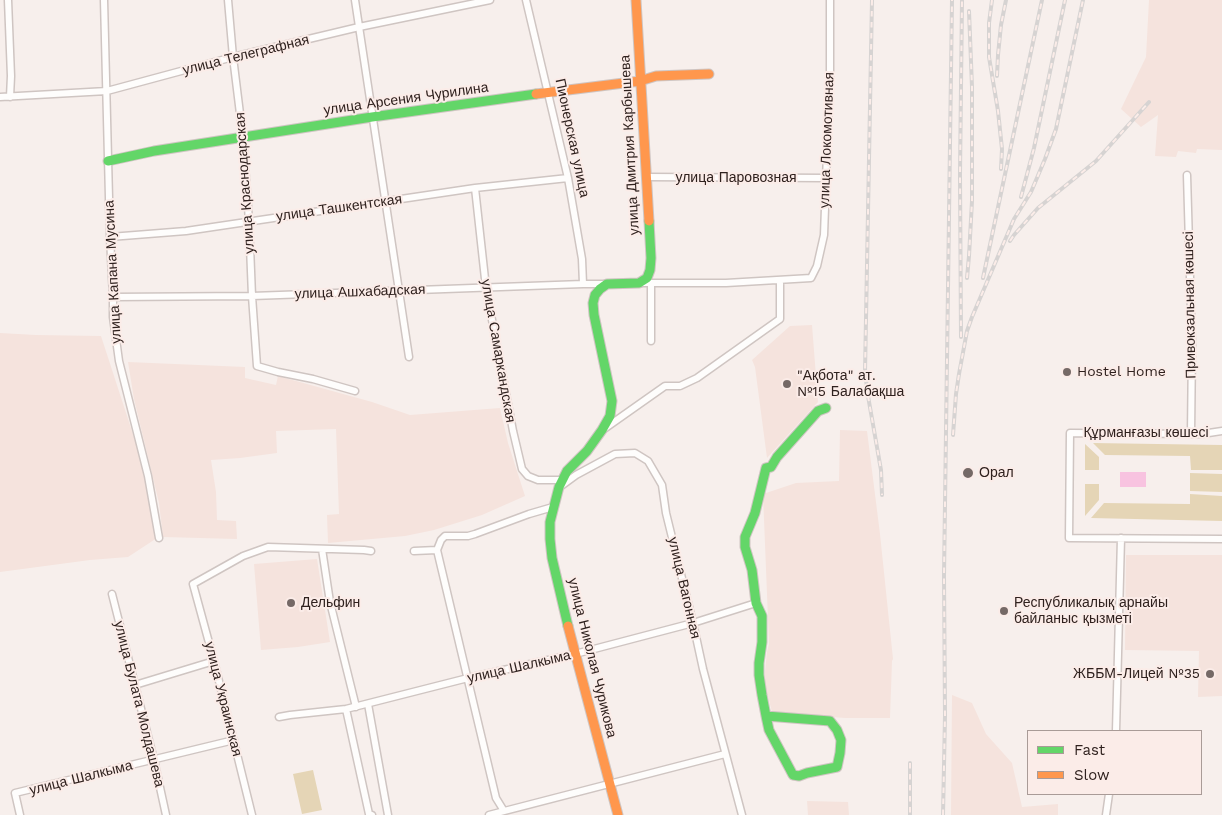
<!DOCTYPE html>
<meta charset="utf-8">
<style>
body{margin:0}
#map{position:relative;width:1222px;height:815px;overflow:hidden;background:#f7efec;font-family:"Work Sans",sans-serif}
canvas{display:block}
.legend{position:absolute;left:1027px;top:730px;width:175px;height:65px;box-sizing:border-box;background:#fbece8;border:1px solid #a99b97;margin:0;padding:6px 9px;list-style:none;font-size:15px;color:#2f211e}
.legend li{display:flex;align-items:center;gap:10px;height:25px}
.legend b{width:25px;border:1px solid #a99b97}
</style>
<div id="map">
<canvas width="1222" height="815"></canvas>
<ul class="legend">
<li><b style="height:6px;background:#63d668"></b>Fast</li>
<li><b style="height:6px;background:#ff974d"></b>Slow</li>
</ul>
</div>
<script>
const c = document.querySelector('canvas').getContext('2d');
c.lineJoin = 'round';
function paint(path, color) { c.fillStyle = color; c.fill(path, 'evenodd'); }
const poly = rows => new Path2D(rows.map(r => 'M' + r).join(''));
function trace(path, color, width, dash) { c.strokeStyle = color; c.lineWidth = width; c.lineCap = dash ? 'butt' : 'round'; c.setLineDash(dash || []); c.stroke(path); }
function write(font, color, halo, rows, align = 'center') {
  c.font = font + ' "Work Sans",sans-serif'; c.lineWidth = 4; c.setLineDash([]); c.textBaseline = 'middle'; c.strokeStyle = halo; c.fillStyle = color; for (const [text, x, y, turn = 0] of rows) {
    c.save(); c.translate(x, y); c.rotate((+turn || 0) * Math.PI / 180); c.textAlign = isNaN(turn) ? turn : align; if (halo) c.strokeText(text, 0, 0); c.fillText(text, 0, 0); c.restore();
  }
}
paint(poly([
 [1149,0,1222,0,1222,150,1197,149,1196,153,1178,151,1176,157,1155,156,1158,115,1141,127,1121,109,1146,57],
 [812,325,818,402,767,458,755,367,752,360,790,326],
 [0,333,36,335,101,336,142,462,157,538,128,557,90,560,0,572],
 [128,362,245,367,245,378,276,385,278,376,372,402,410,415,500,408,508,443,525,496,482,515,434,530,405,536,328,543,327,515,339,514,336,429,276,431,277,453,240,458,211,460,216,492,217,520,236,521,237,539,163,537,159,503,134,399],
 [840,430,867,431,880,534,893,659,892,661,890,718,845,718,772,712,764,681,767,652,769,644,763,494,796,483,839,481],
 [1126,555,1222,555,1222,696,1198,697,1199,651,1125,650],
 [317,559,330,642,298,647,261,650,254,564],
 [952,695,972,703,986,734,1012,763,1022,807,1058,804,1058,815,951,815],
 [807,801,848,802,849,815,808,815]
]), '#f5e3dd');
paint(poly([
 [1093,443,1222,445,1222,470,1191,470,1190,456,1105,455],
 [1085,444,1099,457,1099,470,1085,470],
 [1190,473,1222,474,1222,492,1190,491],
 [1085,484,1099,484,1099,500,1085,516],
 [1190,494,1222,496,1222,521,1091,518,1104,503,1190,504],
 [313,770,322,810,302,814,293,774]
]), '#e5d5b6');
paint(poly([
 [1120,472,1146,472,1146,487,1120,487]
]), '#f8c3e0');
const street = poly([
 [8,0,11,76,10,97],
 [104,0,110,237,113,297,113,317,119,361,148,476,159,538],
 [228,0,233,57,243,138,249,221,252,296,257,366,278,372,313,379,355,391],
 [355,0,409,357],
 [526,0,568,178,582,259,583,284],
 [0,97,107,91,233,57,359,27,490,0],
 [1187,175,1192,347,1191,434],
 [646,177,827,178],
 [475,188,486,288,513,431,522,469,528,476,538,480,563,480],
 [110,237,186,231,475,188,568,178],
 [641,283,726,283,811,278,817,266,824,235,830,72,830,0],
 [651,283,651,341],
 [113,297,252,296,583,284,606,284],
 [604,429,665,386,680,386,697,378,780,319,780,280],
 [1222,431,1202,434,1070,433,1069,538,1222,539],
 [561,486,576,475,615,454,635,453,648,461,662,485,666,513,693,623,703,669,742,815],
 [322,549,330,602,356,707],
 [437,550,496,798,504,811],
 [414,551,437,550,441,540,445,536,468,536,475,534,529,514,553,507],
 [112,594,154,760,166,815],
 [135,685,214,661],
 [368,704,388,815],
 [346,709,369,814,372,815],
 [279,717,290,715,346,709,468,678,575,654,693,623,756,603],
 [1116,731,1121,538],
 [20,815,15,793,234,740],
 [252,815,214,661,193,584,243,556,268,547,364,550,371,551],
 [489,815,725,754],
 [1106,815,1109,794]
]);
const fast = poly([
 [108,161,154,151,372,117,536,94],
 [568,626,552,558,550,539,550,522,559,487,567,471,587,451,602,430,610,416,612,401,594,315,593,303,595,295,600,289,607,284,639,283,647,278,650,270,651,258,649,221],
 [766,716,830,721,837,730,841,740,840,753,837,767,807,773,799,776,793,775,769,730,766,716,762,695,759,675,759,663,762,642,762,616,756,603,752,570,745,547,745,537,755,513,766,468,771,467,777,457,818,411,826,408]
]);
const slow = poly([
 [636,0,649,221],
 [536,94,640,81,656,76,709,74],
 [568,626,618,815]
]);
trace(street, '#cfc5c2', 9);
trace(fast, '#cfc5c2', 11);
trace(slow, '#cfc5c2', 11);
trace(street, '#fefdfc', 6);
trace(fast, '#63d668', 9);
trace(slow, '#ff974d', 9);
const rail = poly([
 [872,0,865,372,868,396,881,470,882,495],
 [992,0,989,23,989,57,998,111,1002,149,1001,169],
 [997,76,998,55,1001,25,1006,0],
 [1021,197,1034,148,1065,0],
 [1010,241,1014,235,1038,208,1096,161,1149,102],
 [967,278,969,256,972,201,972,87,969,11],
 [983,278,1042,0],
 [961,337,960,175,962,0],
 [953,435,956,394,959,374,967,331,972,317,1014,219,1031,192,1045,159,1056,129,1083,0],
 [910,763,910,815],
 [943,815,945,716,944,576,952,0]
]);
trace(rail, '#d6d3d2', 4);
trace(rail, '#fbece8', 2, [5.5]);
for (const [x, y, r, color] of [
 [1067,372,5,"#756966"],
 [787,384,5,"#756966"],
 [968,473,6,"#756966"],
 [291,603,5,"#756966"],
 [1004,611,5,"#756966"],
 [1210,674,5,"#756966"]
]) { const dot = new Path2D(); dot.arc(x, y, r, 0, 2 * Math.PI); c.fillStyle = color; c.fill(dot); trace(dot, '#fbece8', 2); }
write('14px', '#2f211e', '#fbece8', [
 ["улица Телеграфная",246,55,-14],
 ["улица Арсения Чурилина",406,99,-8],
 ["Пионерская улица",572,138,78],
 ["улица Локомотивная",827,140,-88],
 ["улица Дмитрия Карбышева",630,145,-93],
 ["улица Паровозная",736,178],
 ["улица Краснодарская",245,183,-94],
 ["улица Ташкентская",339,208,-8],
 ["улица Капана Мусина",113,272,-93],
 ["улица Ашхабадская",360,292,-2],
 ["Привокзальная көшесі",1190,305,-91],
 ["улица Самаркандская",498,351,80],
 ["Құрманғазы көшесі",1146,433],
 ["улица Вагонная",684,588,77],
 ["улица Николая Чурикова",592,658,76],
 ["улица Шалкыма",519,667,-13],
 ["улица Украинская",223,699,76],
 ["улица Булата Молдашева",139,704,76],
 ["улица Шалкыма",81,778,-14]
]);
write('14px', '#2f211e', '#fbece8', [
 ["Hostel Home",1077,372],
 ["\"Ақбота\" ат.",797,376],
 ["№15 Балабақша",797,392],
 ["Орал",979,473],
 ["Дельфин",301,603],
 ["Республикалық арнайы",1014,603],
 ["байланыс қызметі",1014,619],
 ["ЖББМ-Лицей №35",1200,674,"right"]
], 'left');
</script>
